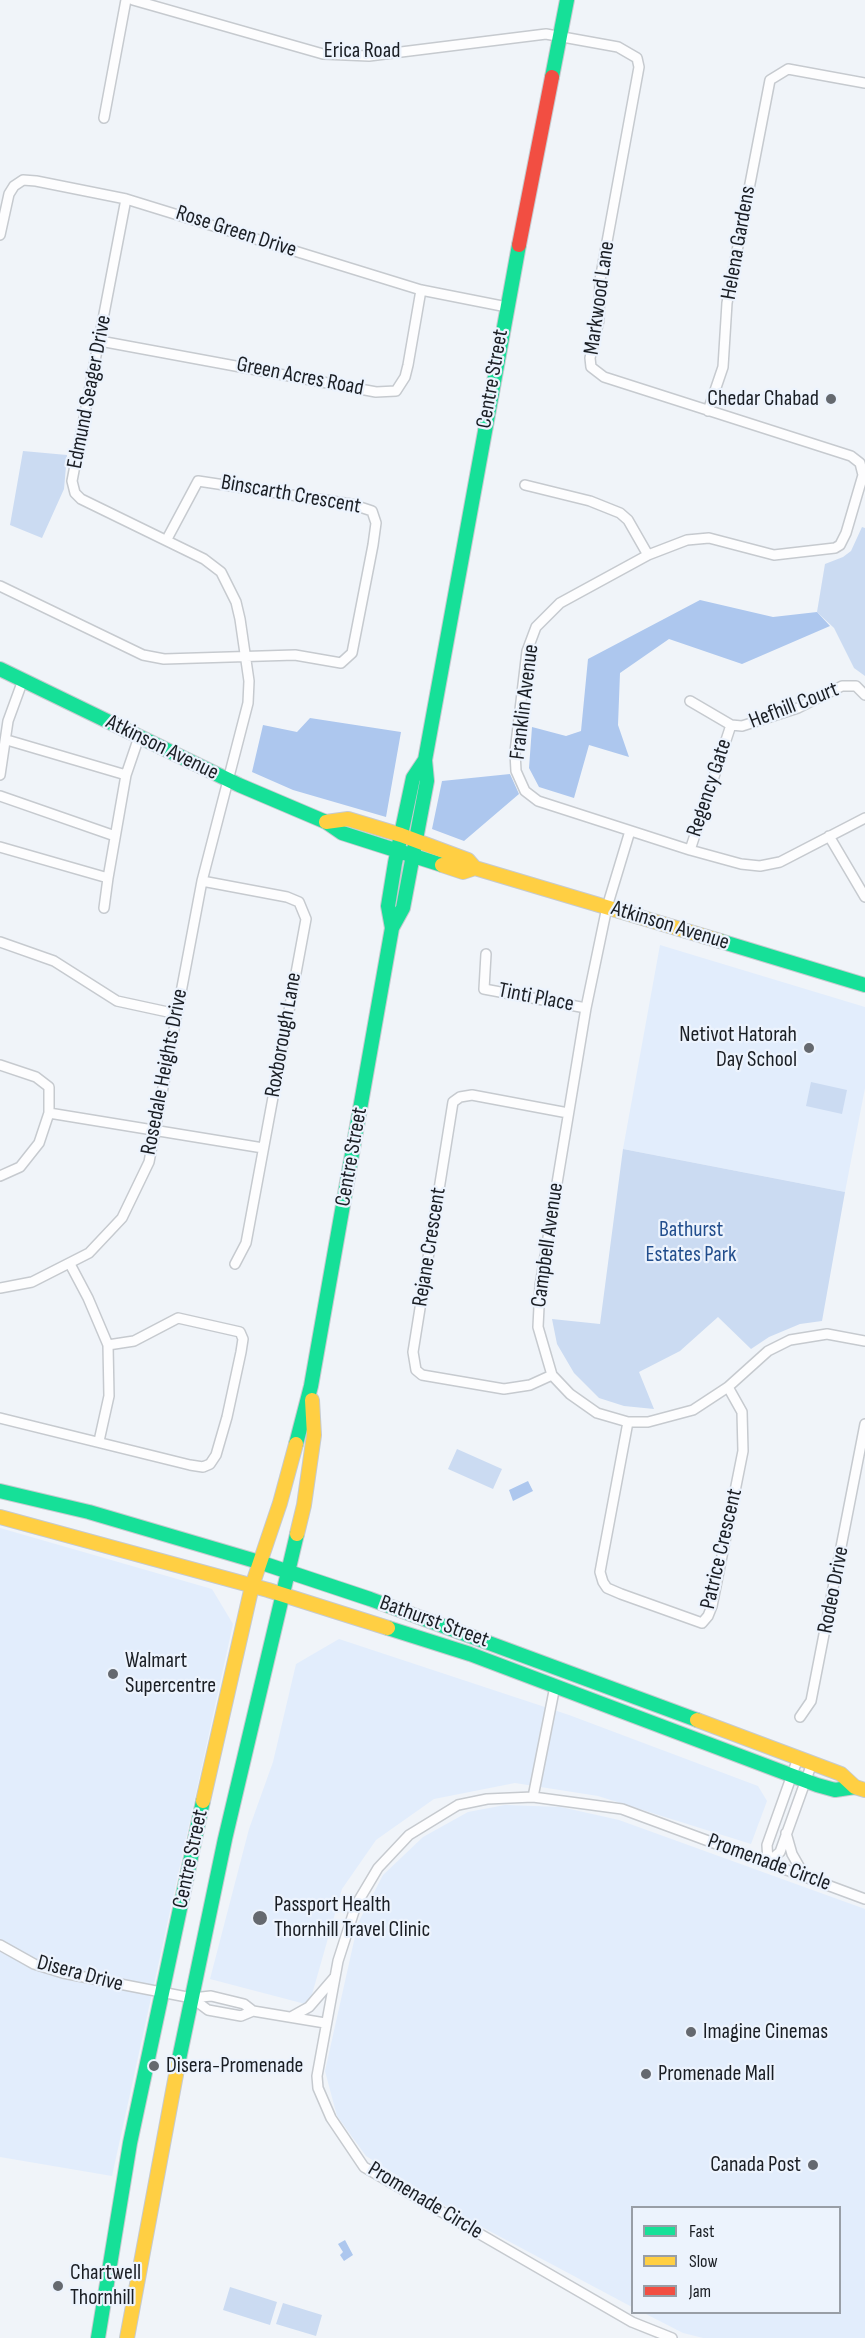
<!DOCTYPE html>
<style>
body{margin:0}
#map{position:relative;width:865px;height:2338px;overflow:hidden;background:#f0f4f9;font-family:"Sofia Sans Condensed",sans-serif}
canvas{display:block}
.legend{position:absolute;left:631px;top:2206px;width:210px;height:108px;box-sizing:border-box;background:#ecf3fd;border:2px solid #989ea6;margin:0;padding:8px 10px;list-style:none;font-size:18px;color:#1a1e24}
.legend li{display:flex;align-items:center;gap:12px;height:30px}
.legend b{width:30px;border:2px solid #989ea6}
</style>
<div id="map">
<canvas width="865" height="2338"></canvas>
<ul class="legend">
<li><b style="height:8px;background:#16e098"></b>Fast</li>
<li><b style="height:8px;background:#ffcf43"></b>Slow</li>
<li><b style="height:8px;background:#f24e42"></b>Jam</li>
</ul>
</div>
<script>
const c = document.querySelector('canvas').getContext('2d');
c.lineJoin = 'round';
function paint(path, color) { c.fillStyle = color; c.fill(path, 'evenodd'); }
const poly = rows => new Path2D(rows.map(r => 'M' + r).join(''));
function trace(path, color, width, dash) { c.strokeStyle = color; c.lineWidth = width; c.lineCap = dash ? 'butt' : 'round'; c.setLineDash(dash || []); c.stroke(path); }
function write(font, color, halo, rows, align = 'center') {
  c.font = font + ' "Sofia Sans Condensed",sans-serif'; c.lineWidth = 4.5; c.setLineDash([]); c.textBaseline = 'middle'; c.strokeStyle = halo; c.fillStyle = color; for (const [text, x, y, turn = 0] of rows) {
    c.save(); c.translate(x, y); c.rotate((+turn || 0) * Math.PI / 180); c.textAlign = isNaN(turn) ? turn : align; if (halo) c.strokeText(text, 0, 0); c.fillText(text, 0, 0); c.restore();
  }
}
paint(poly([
 [660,945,865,1007,865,1088,845,1192,623,1149],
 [0,1528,212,1589,233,1624,112,2176,0,2157],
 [339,1639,569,1715,758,1786,767,1801,751,1844,598,1796,515,1783,434,1799,376,1840,342,1889,309,2005,210,1979,249,1829,273,1762,296,1664],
 [505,1805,561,1807,619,1820,865,1909,865,2338,703,2338,683,2333,644,2313,840,2312,840,2208,632,2208,632,2307,465,2218,366,2156,337,2116,325,2071,358,1923,383,1875,423,1837,468,1812]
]), '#e2edfc');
paint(poly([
 [23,451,67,455,64,489,42,538,10,525],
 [862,527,865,528,865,676,854,668,834,628,817,612,825,564,843,557,851,551],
 [811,1082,847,1090,842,1114,806,1106],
 [623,1149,845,1192,822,1321,800,1324,769,1337,751,1349,718,1317,680,1351,639,1372,654,1409,624,1406,599,1398,574,1373,557,1344,552,1319,600,1324],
 [457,1449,502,1469,493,1489,448,1469],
 [230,2287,277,2302,270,2325,223,2310],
 [283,2303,322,2315,316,2336,276,2324]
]), '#cbdbf2');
paint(poly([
 [700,600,773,617,817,612,830,626,742,664,669,639,620,673,618,725,629,757,589,745,574,798,539,787,529,768,532,727,566,736,581,731,588,659],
 [310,718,401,732,386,817,293,790,252,772,263,725,297,732],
 [510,774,519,794,464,841,432,829,442,781],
 [528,1481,533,1491,513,1501,509,1490],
 [345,2240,353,2255,344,2261,340,2255,343,2252,338,2244]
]), '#adc7ee');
const street = poly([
 [133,0,323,54,369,56,546,34,618,47,637,58,639,67,600,280,599,320,590,358,591,367,604,377,851,456,860,463,863,475,846,533,840,545,835,548,774,555,709,538,687,540,648,555,560,603,536,627,527,651,515,752,516,771,525,791,538,801,690,850,741,864,760,866,780,862,865,818],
 [104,118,126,0],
 [0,235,9,194,14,186,23,180,36,181,126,199,421,290,507,307],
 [100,341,376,392,396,391,405,377,408,365,421,290],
 [708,411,723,367,727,303,770,80,788,69,865,83],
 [525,485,590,501,620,513,628,520,648,555],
 [0,586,143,655,164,659,295,655,341,663,352,653,373,545,376,523,372,511,351,504,198,481,167,539],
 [690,701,731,725,742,726,798,708,842,686,856,686,865,695],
 [7,740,126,775],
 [0,775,8,721,23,680],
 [0,796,115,836],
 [630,831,607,907,586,1008,540,1286,538,1327,552,1375,570,1394,597,1413,628,1422,648,1422,693,1410,728,1387,768,1351,790,1340,827,1334,865,1341],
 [829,836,865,897],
 [0,847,108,878,126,775,139,737],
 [690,850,731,725],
 [202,881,287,897,299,902,306,919,246,1243,235,1264],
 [104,908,108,878],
 [0,942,54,961,117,1001,177,1014],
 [486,954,484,989,586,1008],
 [0,1065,36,1077,49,1087,49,1113,39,1143,20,1167,0,1176],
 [49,1113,263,1148],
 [70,1264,88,1298,108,1345,109,1396,99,1441],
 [0,1288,32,1282,89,1253,122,1218,149,1162,202,881,248,703,249,681,240,619,236,602,221,572,204,559,81,499,75,493,72,481,126,199],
 [552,1375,530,1385,504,1389,422,1375,416,1370,413,1352,453,1102,460,1097,472,1095,568,1113],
 [0,1418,190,1465,203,1467,210,1464,216,1455,227,1417,241,1352,243,1339,240,1332,178,1318,134,1341,108,1345],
 [628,1422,602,1561,600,1572,603,1582,607,1588,621,1594,702,1623,708,1616,712,1606,743,1451,742,1412,728,1387],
 [800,1717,811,1701,865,1424],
 [533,1797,555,1686],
 [786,1833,792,1854,804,1875],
 [768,1862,780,1852,812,1763],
 [768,1862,767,1845,798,1758],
 [0,1945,34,1964,63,1973,192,1998,211,1996,244,2004,253,2011,325,2023],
 [192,1998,208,2010,241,2016,253,2011],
 [291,2017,309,2007,334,1978],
 [672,2338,632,2322,364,2167,331,2118,318,2088,317,2076,338,1961,356,1905,378,1868,409,1835,458,1805,487,1799,533,1797,622,1809,865,1899]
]);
const fast = poly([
 [552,77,567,0],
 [0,669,239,785,326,822,342,833,442,865],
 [392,928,403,908,427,781,425,760,519,245],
 [720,941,865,985],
 [296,1444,311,1386,392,928,388,906,395,863,413,778,425,760],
 [0,1491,89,1512,259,1562,370,1599,697,1720],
 [388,1628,470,1654,817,1785,835,1790,855,1787],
 [178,2064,225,1839,297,1534],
 [98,2338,130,2143,203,1801]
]);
const slow = poly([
 [326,822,348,819,401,835,468,860,475,868],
 [442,865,463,872,475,868,720,941],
 [0,1517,268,1590,388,1628],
 [297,1534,304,1505,314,1435,312,1400],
 [697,1720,841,1774,855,1787,865,1790],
 [203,1801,252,1586,280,1503,296,1444],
 [127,2338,178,2064]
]);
const jam = poly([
 [519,245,552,77]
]);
trace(street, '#c6cacf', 12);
trace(fast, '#c6cacf', 16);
trace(slow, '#c6cacf', 16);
trace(jam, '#c6cacf', 16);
trace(street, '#fdfdfe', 9);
trace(fast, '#16e098', 14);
trace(slow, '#ffcf43', 14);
trace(jam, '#f24e42', 14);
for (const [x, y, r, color] of [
 [831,399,6,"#65696f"],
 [809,1048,6,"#65696f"],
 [113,1674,6,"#65696f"],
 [260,1918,8,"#65696f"],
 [691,2032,6,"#65696f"],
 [154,2066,6,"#65696f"],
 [646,2074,6,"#65696f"],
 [813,2165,6,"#65696f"],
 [58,2286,6,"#65696f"]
]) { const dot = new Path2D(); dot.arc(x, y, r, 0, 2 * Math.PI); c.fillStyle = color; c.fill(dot); trace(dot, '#ecf3fd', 2); }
write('22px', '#1a1e24', '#ecf3fd', [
 ["Erica Road",362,51],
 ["Rose Green Drive",236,232,18],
 ["Helena Gardens",739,243,-80],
 ["Markwood Lane",600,298,-82],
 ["Green Acres Road",300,377,11],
 ["Centre Street",493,379,-80],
 ["Edmund Seager Drive",90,392,-79],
 ["Binscarth Crescent",291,495,10],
 ["Franklin Avenue",525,702,-83],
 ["Hefhill Court",794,706,-21],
 ["Atkinson Avenue",162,748,26],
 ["Regency Gate",710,788,-72],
 ["Atkinson Avenue",670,926,17],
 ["Tinti Place",536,998,11],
 ["Roxborough Lane",284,1035,-80],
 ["Rosedale Heights Drive",165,1072,-79],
 ["Centre Street",352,1157,-80],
 ["Campbell Avenue",548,1245,-82],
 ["Rejane Crescent",430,1247,-81],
 ["Patrice Crescent",722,1549,-77],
 ["Rodeo Drive",834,1590,-79],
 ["Bathurst Street",434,1622,20],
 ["Centre Street",191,1859,-78],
 ["Promenade Circle",769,1863,20],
 ["Disera Drive",80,1974,15],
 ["Promenade Circle",425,2201,31]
]);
write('22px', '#1a1e24', '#ecf3fd', [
 ["Chedar Chabad",819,399,"right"],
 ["Netivot Hatorah",797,1035,"right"],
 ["Day School",797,1060,"right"],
 ["Walmart",125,1661],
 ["Supercentre",125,1686],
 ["Passport Health",274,1905],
 ["Thornhill Travel Clinic",274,1930],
 ["Imagine Cinemas",703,2032],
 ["Disera-Promenade",166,2066],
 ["Promenade Mall",658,2074],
 ["Canada Post",801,2165,"right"],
 ["Chartwell",70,2273],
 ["Thornhill",70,2298]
], 'left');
write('22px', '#224e8d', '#ecf3fd', [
 ["Bathurst",691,1230],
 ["Estates Park",691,1255]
]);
</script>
